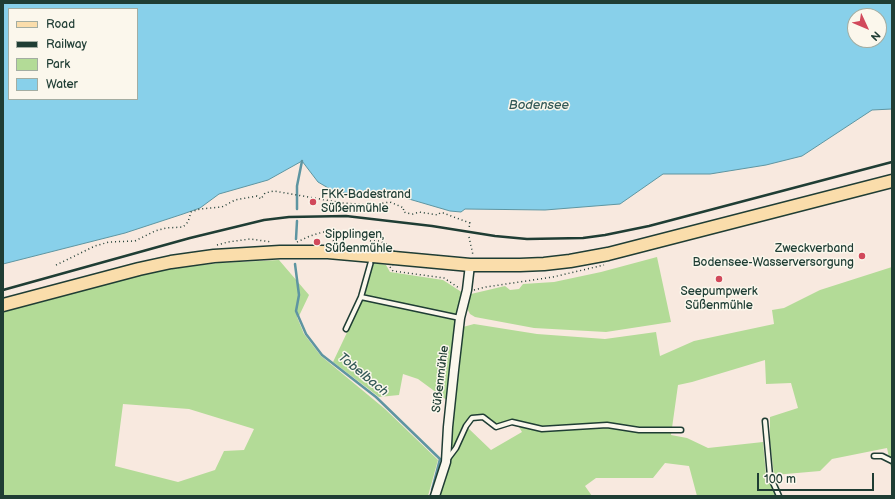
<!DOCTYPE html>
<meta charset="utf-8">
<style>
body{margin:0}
#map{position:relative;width:895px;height:499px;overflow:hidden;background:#f8e9df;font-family:"Balsamiq Sans",sans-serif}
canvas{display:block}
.frame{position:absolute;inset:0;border:4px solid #1f3d34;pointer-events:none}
.legend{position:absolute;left:8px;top:8px;width:130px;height:92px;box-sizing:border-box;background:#fbf7ec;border:1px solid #a3ada2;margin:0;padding:5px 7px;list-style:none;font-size:12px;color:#1f3d34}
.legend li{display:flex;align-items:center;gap:8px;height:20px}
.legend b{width:20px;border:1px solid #a3ada2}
.north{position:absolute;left:847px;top:8px;width:40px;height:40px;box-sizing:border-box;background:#fbf7ec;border:1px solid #a3ada2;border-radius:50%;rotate:134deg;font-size:11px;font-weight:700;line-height:16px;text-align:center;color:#1f3d34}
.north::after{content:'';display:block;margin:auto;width:14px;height:18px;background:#d1495b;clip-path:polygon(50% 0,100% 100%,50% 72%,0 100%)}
.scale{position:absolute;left:757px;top:473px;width:117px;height:18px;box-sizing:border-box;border:2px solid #1f3d34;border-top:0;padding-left:5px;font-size:12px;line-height:14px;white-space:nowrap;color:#1f3d34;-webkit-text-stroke:3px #fbf7ec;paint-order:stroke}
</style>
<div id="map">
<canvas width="895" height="499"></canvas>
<div class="frame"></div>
<ul class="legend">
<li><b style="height:5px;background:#faddab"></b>Road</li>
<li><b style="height:5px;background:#1f3d34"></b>Railway</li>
<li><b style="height:11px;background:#b3db97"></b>Park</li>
<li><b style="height:11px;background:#88d0ea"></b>Water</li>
</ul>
<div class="north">N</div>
<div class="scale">100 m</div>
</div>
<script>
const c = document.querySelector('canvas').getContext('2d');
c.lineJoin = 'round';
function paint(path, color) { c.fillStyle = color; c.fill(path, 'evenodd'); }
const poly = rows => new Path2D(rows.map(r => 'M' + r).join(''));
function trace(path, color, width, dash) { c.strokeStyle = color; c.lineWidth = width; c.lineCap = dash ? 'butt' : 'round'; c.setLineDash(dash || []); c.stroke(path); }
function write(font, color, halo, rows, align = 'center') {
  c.font = font + ' "Balsamiq Sans",sans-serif'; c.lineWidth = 3; c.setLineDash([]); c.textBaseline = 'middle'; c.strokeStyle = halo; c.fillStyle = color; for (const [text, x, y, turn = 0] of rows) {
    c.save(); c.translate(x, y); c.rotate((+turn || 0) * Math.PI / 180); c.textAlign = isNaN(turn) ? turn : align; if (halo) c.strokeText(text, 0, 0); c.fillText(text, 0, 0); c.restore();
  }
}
paint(poly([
 [657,257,671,322,606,332,534,328,475,317,470,314,467,308,471,294,505,286,510,290,519,289,523,284,554,282,601,272],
 [279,260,309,295,299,316,297,317,304,334,321,356,385,409,438,460,428,496,3,496,3,312,46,301,139,275,163,270,219,263],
 [123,404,189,409,254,429,244,450,224,451,215,470,178,482,115,466],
 [374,263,386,265,390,272,443,280,463,293,448,401,418,379,403,374,399,395,379,397,333,362,361,303],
 [892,267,892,472,887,448,832,459,820,471,774,475,770,442,770,417,798,408,791,383,766,384,765,360,692,382,678,385,671,435,687,438,708,448,763,442,766,475,776,496,697,496,689,466,665,463,653,478,596,478,585,486,592,496,439,496,452,416,463,327,474,324,537,334,605,339,656,332,660,356,694,341,774,324,772,310,784,308,820,290],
 [482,419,495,429,511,424,519,427,522,432,491,450,467,427,474,420]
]), '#b3db97');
const water = poly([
 [3,3,892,3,892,109,872,110,802,156,766,165,710,174,663,174,620,204,545,210,465,209,461,212,450,211,385,192,375,198,346,193,330,189,318,182,302,161,268,180,219,194,200,208,183,214,125,233,3,264,3,3],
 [9,9,137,9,137,99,9,99,9,9],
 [855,16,879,16,879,40,855,40,855,16]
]);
paint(water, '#88d0ea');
trace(water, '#5e95a1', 1);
trace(poly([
 [297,209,297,186,302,161],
 [296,239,297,221],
 [295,264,299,295,296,311,306,334,322,355,376,397,440,459,432,490]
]), '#5e95a1', 2.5);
const service = poly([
 [361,297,372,258],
 [346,329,361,297,460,318],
 [765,421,770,476,779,496],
 [874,456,882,456,892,461],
 [447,460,456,448,466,426,472,418,483,417,496,427,512,422,542,429,607,425,639,430,681,430]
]);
const minor = poly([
 [435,496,446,462,448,427,454,370,460,318,467,290,470,265]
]);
const primary = poly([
 [394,258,470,265,520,265,544,264,570,261,608,254,892,181],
 [3,305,139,269,171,262,214,256,280,252,328,252,373,256]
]);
trace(service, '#1f3d34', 7);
trace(minor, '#1f3d34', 11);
trace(primary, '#1f3d34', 15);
trace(poly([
 [330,233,332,239,335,243],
 [469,237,473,255],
 [297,242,310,236,323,232,346,234,370,241,380,241,386,244,387,247],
 [217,245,228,242,250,239,272,242],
 [56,265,95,246,109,242,135,241,155,231,166,228,183,227,188,222,191,212,200,209,222,207,235,200,257,196,261,199,265,193,274,191,343,203,370,205,390,202,404,208,403,211,406,213,413,214,419,212,438,215,440,213,443,213,470,223,469,228],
 [390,267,393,271,444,278,459,288],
 [474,290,486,287,553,277,604,265]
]), '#1f3d34', 1.5, [1, 3]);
trace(service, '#fbf7ec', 4);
trace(minor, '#fbf7ec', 8);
trace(primary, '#faddab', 12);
trace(poly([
 [3,290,190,238,264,220,289,217,346,216,432,226,495,236,527,239,583,238,605,235,649,226,892,162]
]), '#1f3d34', 2.5);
const primaryBridge = poly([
 [373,256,394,258]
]);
trace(primaryBridge, '#1f3d34', 15, []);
trace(primaryBridge, '#faddab', 12);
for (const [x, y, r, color] of [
 [313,202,4,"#d1495b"],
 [317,242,4,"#d1495b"],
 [862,256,4,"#d1495b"],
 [719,279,4,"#d1495b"]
]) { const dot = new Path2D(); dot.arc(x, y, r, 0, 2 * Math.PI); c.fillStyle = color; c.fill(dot); trace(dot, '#fbf7ec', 1.5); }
write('12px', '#1f3d34', '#fbf7ec', [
 ["FKK-Badestrand",321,195],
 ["Süßenmühle",321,209],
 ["Sipplingen,",325,235],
 ["Süßenmühle",325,249],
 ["Zweckverband",854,249,"right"],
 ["Bodensee-Wasserversorgung",854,263,"right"],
 ["Seepumpwerk",719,292,"center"],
 ["Süßenmühle",719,306,"center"]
], 'left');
write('12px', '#1f3d34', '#fbf7ec', [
 ["Süßenmühle",441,379,-83]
]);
write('italic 13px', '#345a58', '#fbf7ec', [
 ["Bodensee",539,106],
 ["Tobelbach",363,375,39]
]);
</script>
